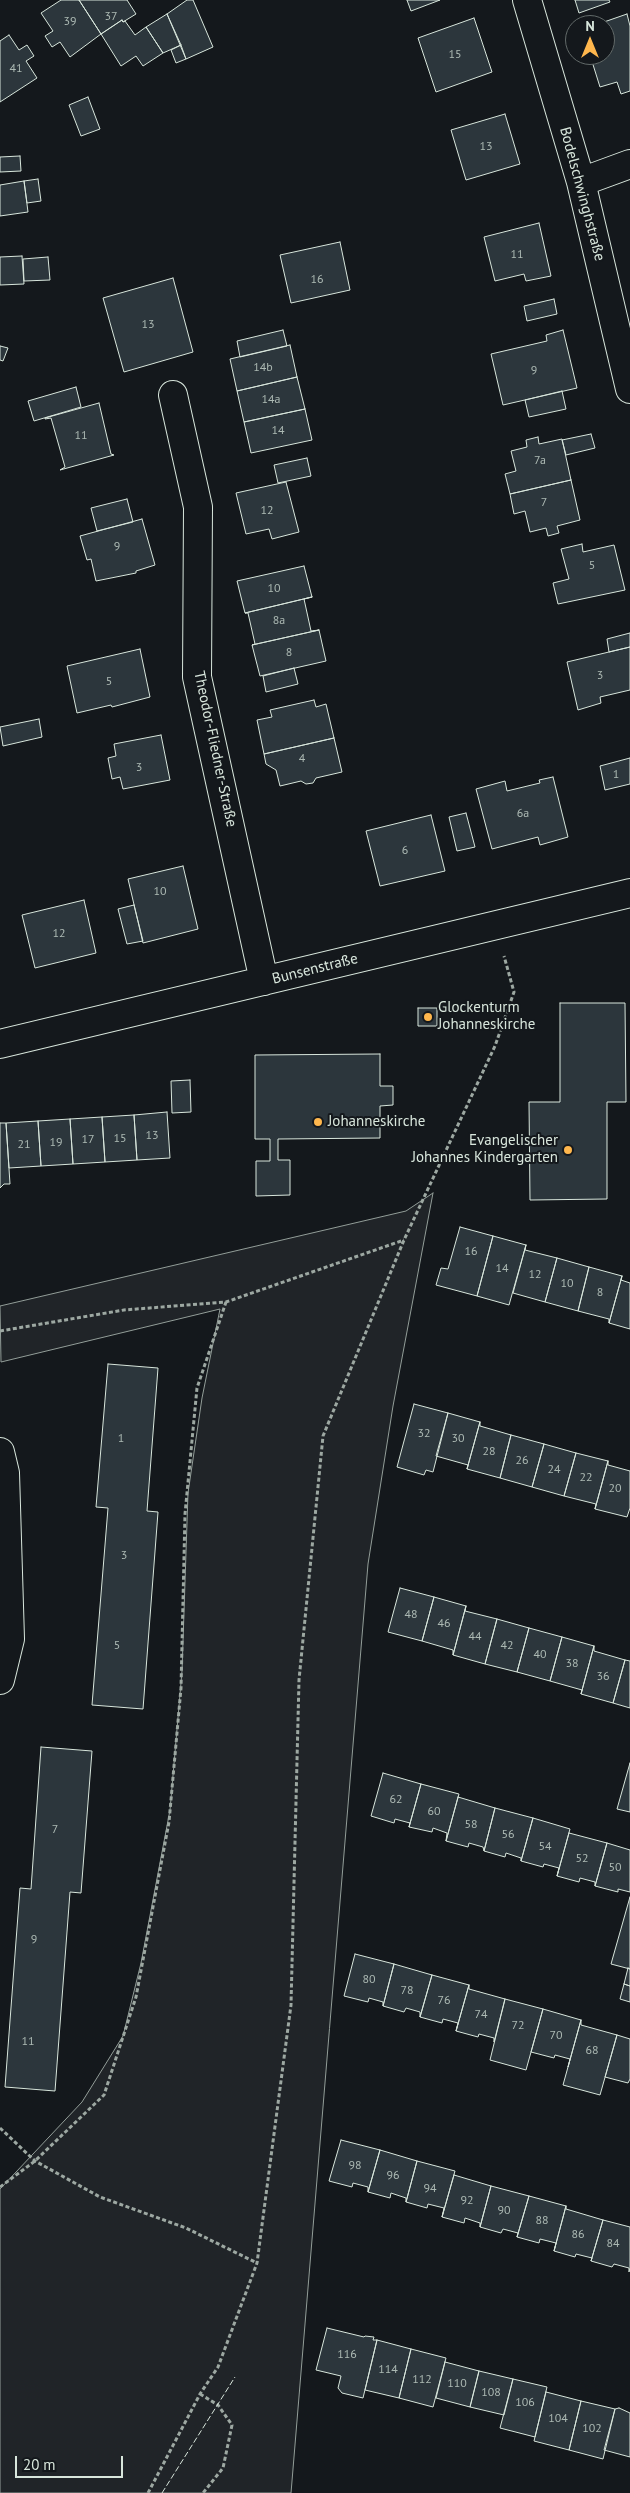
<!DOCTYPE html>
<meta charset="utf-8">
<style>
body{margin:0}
#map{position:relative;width:630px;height:2493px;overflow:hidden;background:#14181c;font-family:"PT Sans",sans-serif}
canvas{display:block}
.north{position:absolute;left:565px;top:15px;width:50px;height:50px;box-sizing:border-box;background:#14181c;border:1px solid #626a69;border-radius:50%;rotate:0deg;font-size:14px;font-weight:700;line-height:20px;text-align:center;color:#d8e6dc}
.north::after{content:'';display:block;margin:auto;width:18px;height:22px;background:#ffb74d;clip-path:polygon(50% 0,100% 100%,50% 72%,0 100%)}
.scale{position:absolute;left:15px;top:2456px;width:108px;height:22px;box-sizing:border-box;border:2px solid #d8e6dc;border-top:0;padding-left:6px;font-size:15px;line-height:18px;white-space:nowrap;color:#d8e6dc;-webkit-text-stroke:4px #14181c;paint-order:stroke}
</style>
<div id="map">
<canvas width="630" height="2493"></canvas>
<div class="north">N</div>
<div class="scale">20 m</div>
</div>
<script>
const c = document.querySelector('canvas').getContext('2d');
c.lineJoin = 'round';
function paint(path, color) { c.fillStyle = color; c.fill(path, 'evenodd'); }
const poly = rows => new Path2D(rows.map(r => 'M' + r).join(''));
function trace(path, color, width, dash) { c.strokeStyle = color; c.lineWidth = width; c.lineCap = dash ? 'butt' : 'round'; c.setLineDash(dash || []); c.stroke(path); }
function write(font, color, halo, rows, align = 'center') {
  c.font = font + ' "PT Sans",sans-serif'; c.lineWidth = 4; c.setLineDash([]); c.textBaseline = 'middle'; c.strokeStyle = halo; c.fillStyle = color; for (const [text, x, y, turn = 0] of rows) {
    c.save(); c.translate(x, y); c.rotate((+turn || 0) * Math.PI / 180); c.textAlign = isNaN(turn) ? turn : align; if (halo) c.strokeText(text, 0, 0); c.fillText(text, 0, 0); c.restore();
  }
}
const green = poly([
 [433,1193,393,1406,368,1564,291,2493,0,2493,0,2189,82,2102,123,2036,141,1963,170,1810,182,1671,188,1493,202,1398,220,1309,1,1362,0,1306,406,1211,433,1193]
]);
paint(green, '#202428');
trace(green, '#939e99', 1);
const building = poly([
 [61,0,79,0,101,34,70,57,60,42,52,47,45,36,53,31,41,13,61,0],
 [79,0,127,0,136,14,123,22,122,20,101,34,79,0],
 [187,0,193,0,213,47,186,59,167,14,187,0],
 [407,0,440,0,411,11,407,0],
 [575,0,609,0,610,2,579,13,575,0],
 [167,14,181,45,163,53,146,27,167,14],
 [627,14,630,26,630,91,621,94,617,82,600,87,590,55,605,55,605,32,607,32,604,22,627,14],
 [474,18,492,72,436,92,418,38,474,18],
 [122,20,123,22,125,21,135,35,146,27,163,53,143,66,136,56,121,66,101,34,122,20],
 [9,35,19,50,27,45,34,56,26,61,37,78,0,102,0,41,9,35],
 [181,45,186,59,176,63,171,50,181,45],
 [88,97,100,129,81,136,69,105,88,97],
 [505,114,520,164,466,180,451,130,505,114],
 [20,156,21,171,0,172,0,157,20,156],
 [38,179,41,201,27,203,24,181,38,179],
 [24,181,28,212,0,216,0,185,24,181],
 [539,223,551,276,526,281,524,274,495,281,484,237,539,223],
 [340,242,350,290,291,303,280,255,340,242],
 [22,256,24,284,0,285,0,257,22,256],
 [48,257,50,280,24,281,23,259,48,257],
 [173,278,193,352,124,372,103,298,173,278],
 [554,299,557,314,527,321,524,306,554,299],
 [283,330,287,346,240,357,237,341,283,330],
 [563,330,577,388,503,405,491,354,547,341,546,335,563,330],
 [290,345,297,377,237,391,230,359,290,345],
 [0,346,8,348,3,361,0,360,0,346],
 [297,377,305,409,244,422,237,391,297,377],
 [76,387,81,407,34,421,28,401,76,387],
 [562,391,566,409,529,417,525,400,562,391],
 [99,403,111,454,114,455,60,470,65,467,51,418,45,419,45,418,99,403],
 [305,409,312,440,251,453,244,422,305,409],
 [591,434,595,448,566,455,562,440,591,434],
 [538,437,539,444,562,439,571,480,510,494,505,474,516,471,511,451,527,447,526,440,538,437],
 [307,458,311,476,278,483,274,465,307,458],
 [571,480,580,520,557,526,559,533,548,536,546,528,530,532,525,511,514,514,510,494,571,480],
 [286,482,299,532,272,539,269,529,246,534,236,493,286,482],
 [127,499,133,522,97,531,91,508,127,499],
 [142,519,155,565,136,571,136,573,96,581,91,559,87,560,80,536,142,519],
 [582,544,583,552,614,545,625,590,558,604,553,583,569,579,561,549,582,544],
 [304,566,312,597,245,613,237,581,304,566],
 [312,597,304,599,311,631,319,630,252,645,255,644,248,613,245,613,312,597],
 [319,630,326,661,260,676,252,645,319,630],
 [630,633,630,647,609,652,607,639,630,633],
 [630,647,630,690,600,697,601,703,578,710,567,662,630,647],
 [140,649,150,697,112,707,111,705,77,713,67,666,140,649],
 [294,668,298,684,266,692,263,676,294,668],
 [314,700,316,707,326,704,334,738,264,754,257,720,272,717,270,710,314,700],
 [39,719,42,737,3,746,0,727,39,719],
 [161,735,170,780,123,789,120,777,112,779,108,758,116,756,114,744,161,735],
 [334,738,342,772,316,778,313,783,306,784,301,781,280,786,276,770,266,764,264,754,334,738],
 [630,758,630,784,605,790,600,766,630,758],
 [553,777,568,837,540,845,538,837,492,849,476,789,505,781,507,791,540,783,539,780,553,777],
 [466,813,475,847,457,851,449,817,466,813],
 [431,815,445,871,380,886,366,831,431,815],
 [183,866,198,929,143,943,128,879,183,866],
 [84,900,96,953,35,968,22,915,84,900],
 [134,905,143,941,127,944,118,909,134,905],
 [560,1003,625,1003,626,1102,607,1102,607,1199,530,1200,529,1102,560,1102,560,1003],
 [418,1008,437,1008,437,1026,418,1026,418,1008],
 [380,1054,380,1086,393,1086,393,1105,380,1106,380,1138,278,1139,278,1160,290,1160,290,1195,256,1196,256,1161,270,1161,270,1139,255,1139,255,1055,380,1054],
 [190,1080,191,1112,172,1113,171,1081,190,1080],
 [167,1112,170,1158,137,1160,134,1115,167,1112],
 [134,1115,137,1160,105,1162,102,1117,134,1115],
 [102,1117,105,1162,73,1164,70,1119,102,1117],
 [70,1119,73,1164,41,1166,38,1121,70,1119],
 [38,1121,41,1166,9,1168,6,1123,38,1121],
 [0,1123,6,1123,10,1184,4,1184,0,1188,0,1123],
 [460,1227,493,1236,477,1296,436,1285,441,1268,448,1269,460,1227],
 [493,1236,526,1245,509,1305,477,1296,493,1236],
 [526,1245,525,1250,557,1258,545,1302,513,1293,526,1245],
 [557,1258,589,1267,578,1311,545,1302,557,1258],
 [589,1267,622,1276,609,1323,609,1319,578,1311,589,1267],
 [622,1276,621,1280,630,1283,630,1329,609,1323,622,1276],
 [108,1364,158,1368,147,1511,158,1512,143,1709,92,1705,108,1508,96,1507,108,1364],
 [414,1404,448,1413,433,1472,426,1470,424,1475,397,1467,414,1404],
 [448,1413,480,1422,467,1469,468,1465,436,1456,448,1413],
 [480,1422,480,1426,511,1435,500,1478,467,1469,480,1422],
 [511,1435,544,1444,532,1487,500,1478,511,1435],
 [544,1444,576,1453,564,1496,532,1487,544,1444],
 [576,1453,608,1461,595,1509,596,1504,564,1496,576,1453],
 [608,1461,608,1465,630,1471,630,1508,627,1517,595,1509,608,1461],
 [400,1588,434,1597,422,1641,388,1632,400,1588],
 [434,1597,466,1606,453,1655,453,1650,422,1641,434,1597],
 [466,1606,465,1611,497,1619,485,1664,453,1655,466,1606],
 [497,1619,529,1628,517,1672,485,1664,497,1619],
 [529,1628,562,1637,550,1681,517,1672,529,1628],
 [562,1637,594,1646,581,1694,582,1690,550,1681,562,1637],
 [594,1646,594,1651,625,1660,613,1703,581,1694,594,1646],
 [625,1660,630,1661,630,1708,613,1703,625,1660],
 [41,1747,92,1751,81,1893,70,1892,55,2091,5,2087,20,1888,31,1889,41,1747],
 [630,1763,630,1812,617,1809,630,1763],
 [383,1773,421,1784,409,1827,410,1823,395,1819,394,1823,371,1816,383,1773],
 [421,1784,459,1794,446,1841,447,1833,433,1828,432,1832,409,1827,421,1784],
 [458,1797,495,1808,484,1851,483,1847,469,1843,468,1847,446,1841,458,1797],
 [495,1808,533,1818,521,1861,521,1858,506,1853,505,1857,484,1851,495,1808],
 [533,1818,570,1829,557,1876,559,1868,544,1864,543,1867,521,1861,533,1818],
 [569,1833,607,1843,595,1886,595,1882,580,1878,579,1882,557,1876,569,1833],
 [607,1843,630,1850,630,1892,618,1889,618,1892,595,1886,607,1843],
 [630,1897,630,1969,611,1964,630,1897],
 [355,1954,394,1964,383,2006,383,2002,369,1998,368,2002,344,1996,355,1954],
 [394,1964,432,1975,420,2017,420,2012,406,2008,404,2012,383,2006,394,1964],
 [628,1968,630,1969,630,1986,624,1984,628,1968],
 [432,1975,469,1985,456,2031,458,2023,443,2019,442,2023,420,2017,432,1975],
 [624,1984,630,1986,630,2002,620,1999,624,1984],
 [469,1985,469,1989,505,1999,494,2042,494,2038,479,2034,478,2037,456,2031,469,1985],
 [505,1999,543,2009,526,2070,490,2060,505,1999],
 [543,2009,581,2020,568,2067,570,2059,555,2055,554,2058,531,2052,543,2009],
 [581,2020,581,2025,617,2035,600,2095,563,2085,581,2020],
 [617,2035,630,2039,630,2079,628,2083,605,2077,617,2035],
 [341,2140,380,2150,368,2192,368,2187,353,2183,352,2187,329,2181,341,2140],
 [380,2150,417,2161,406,2202,406,2198,391,2193,390,2198,368,2192,380,2150],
 [417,2161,455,2171,442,2217,444,2208,428,2204,427,2208,406,2202,417,2161],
 [454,2175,491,2186,480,2227,480,2223,465,2218,464,2223,442,2217,454,2175],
 [491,2186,529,2196,517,2237,518,2233,503,2229,501,2233,480,2227,491,2186],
 [529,2196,566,2206,554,2251,556,2243,540,2239,539,2243,517,2237,529,2196],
 [566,2206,566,2209,603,2220,591,2261,592,2258,576,2254,575,2257,554,2251,566,2206],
 [603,2220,630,2227,630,2268,629,2272,629,2268,614,2264,612,2267,591,2261,603,2220],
 [327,2328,364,2337,365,2336,374,2337,373,2340,377,2340,363,2398,342,2393,338,2388,341,2376,316,2370,327,2328],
 [377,2340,411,2349,399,2398,365,2390,377,2340],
 [411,2349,446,2358,433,2407,399,2398,411,2349],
 [445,2362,479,2371,470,2407,436,2398,445,2362],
 [479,2371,513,2379,504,2415,470,2407,479,2371],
 [513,2379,547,2387,535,2437,500,2428,513,2379],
 [546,2392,581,2401,569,2450,534,2441,546,2392],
 [581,2401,615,2409,603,2459,569,2450,581,2401],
 [619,2408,630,2413,630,2457,604,2450,615,2409,619,2408]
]);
paint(building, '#2c363c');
trace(building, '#d8e6dc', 1);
const street = poly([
 [527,0,581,182,630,389],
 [581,182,630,164],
 [173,395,198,507,197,677,264,981],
 [0,1044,630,893],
 [0,1452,5,1473,10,1639,0,1680]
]);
trace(street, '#d8e6dc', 30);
trace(poly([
 [0,1331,124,1310,226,1302,404,1240],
 [0,2128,35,2161,100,2197,186,2228,257,2263],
 [0,2187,35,2161,104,2095,136,1997,169,1822,181,1688,185,1514,197,1388,226,1302],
 [200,2394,218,2405,232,2425,223,2468,203,2493],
 [148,2493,200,2394,218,2367,257,2263,291,2005,299,1680,323,1436,404,1240,495,1046,514,992,504,956]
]), '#9da8a2', 3, [4, 2.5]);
trace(street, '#14181c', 28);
trace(poly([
 [162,2493,235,2377]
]), '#d8e6dc', 1, [6, 2.5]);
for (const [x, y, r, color] of [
 [428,1017,5,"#ffb74d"],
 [318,1122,5,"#ffb74d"],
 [568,1150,5,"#ffb74d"]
]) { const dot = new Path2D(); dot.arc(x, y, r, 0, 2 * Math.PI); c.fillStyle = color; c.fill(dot); trace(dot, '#14181c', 2); }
write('12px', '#adbab4', null, [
 ["37",111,17],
 ["39",70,22],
 ["15",455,55],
 ["41",16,69],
 ["13",486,147],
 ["11",517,255],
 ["16",317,280],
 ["13",148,325],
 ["14b",263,368],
 ["9",534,371],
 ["14a",271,400],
 ["14",278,431],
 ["11",81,436],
 ["7a",540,461],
 ["7",544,503],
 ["12",267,511],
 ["9",117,547],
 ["5",592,566],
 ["10",274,589],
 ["8a",279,621],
 ["8",289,653],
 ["3",600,676],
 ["5",109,682],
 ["4",302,759],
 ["3",139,768],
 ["1",616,775],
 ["6a",523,814],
 ["6",405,851],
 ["10",160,892],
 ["12",59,934],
 ["13",152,1136],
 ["15",120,1139],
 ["17",88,1140],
 ["19",56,1143],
 ["21",24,1145],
 ["16",471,1252],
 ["14",502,1269],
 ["12",535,1275],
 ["10",567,1284],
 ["8",600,1293],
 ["32",424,1434],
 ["1",121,1439],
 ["30",458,1439],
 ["28",489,1452],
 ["26",522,1461],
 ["24",554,1470],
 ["22",586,1478],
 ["20",615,1489],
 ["3",124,1556],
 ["48",411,1615],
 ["46",444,1624],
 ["44",475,1637],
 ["5",117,1646],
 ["42",507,1646],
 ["40",540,1655],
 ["38",572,1664],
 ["36",603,1677],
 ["62",396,1800],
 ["60",434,1812],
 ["58",471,1825],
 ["7",55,1830],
 ["56",508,1835],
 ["54",545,1847],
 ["52",582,1859],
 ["50",615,1868],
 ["9",34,1940],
 ["80",369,1980],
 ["78",407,1991],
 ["76",444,2001],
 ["74",481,2015],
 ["72",518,2026],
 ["70",556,2036],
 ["11",28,2042],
 ["68",592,2051],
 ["98",355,2166],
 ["96",393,2176],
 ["94",430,2189],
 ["92",467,2201],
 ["90",504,2211],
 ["88",542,2221],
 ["86",578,2235],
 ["84",613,2244],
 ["116",347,2355],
 ["114",388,2370],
 ["112",422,2380],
 ["110",457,2384],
 ["108",491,2393],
 ["106",525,2403],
 ["104",558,2419],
 ["102",592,2429]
]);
write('15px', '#d8e6dc', '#14181c', [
 ["Bodelschwinghstraße",582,194,75],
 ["Theodor-Fliedner-Straße",215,749,78],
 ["Bunsenstraße",315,969,-14]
]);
write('15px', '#d8e6dc', '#14181c', [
 ["Glockenturm",438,1008],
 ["Johanneskirche",438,1025],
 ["Johanneskirche",328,1122],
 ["Evangelischer",558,1141,"right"],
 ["Johannes Kindergarten",558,1158,"right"]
], 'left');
</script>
